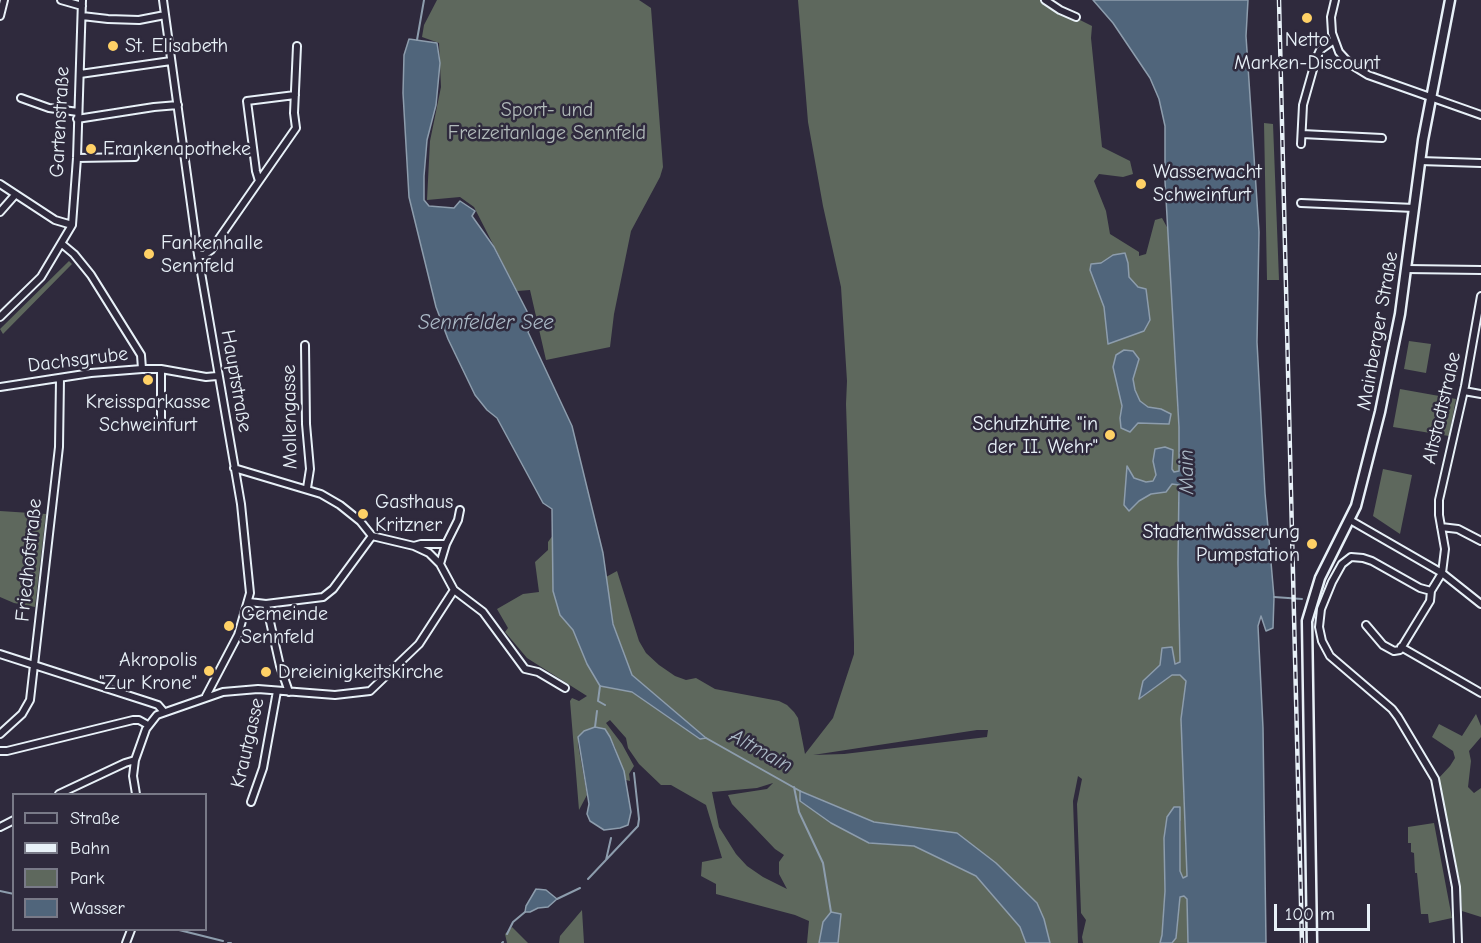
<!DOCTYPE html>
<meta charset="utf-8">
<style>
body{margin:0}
#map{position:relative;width:1481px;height:943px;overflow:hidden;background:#2f2a3d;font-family:"Comic Neue",sans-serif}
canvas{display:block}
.legend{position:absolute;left:12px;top:793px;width:195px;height:138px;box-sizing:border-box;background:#2f2a3d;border:2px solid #797a88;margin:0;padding:8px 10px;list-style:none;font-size:18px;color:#e8f1f8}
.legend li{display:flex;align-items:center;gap:12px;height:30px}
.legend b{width:30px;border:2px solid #797a88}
.scale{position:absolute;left:1274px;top:904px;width:96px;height:27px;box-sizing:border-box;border:3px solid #e8f1f8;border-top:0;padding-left:8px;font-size:18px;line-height:21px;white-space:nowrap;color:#e8f1f8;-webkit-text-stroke:4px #2f2a3d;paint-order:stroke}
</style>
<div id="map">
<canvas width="1481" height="943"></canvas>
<ul class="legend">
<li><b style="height:8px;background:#2f2a3d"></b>Straße</li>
<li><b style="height:8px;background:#e8f1f8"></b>Bahn</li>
<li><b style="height:16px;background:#5e685d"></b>Park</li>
<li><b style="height:16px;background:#50657b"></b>Wasser</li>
</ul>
<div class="scale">100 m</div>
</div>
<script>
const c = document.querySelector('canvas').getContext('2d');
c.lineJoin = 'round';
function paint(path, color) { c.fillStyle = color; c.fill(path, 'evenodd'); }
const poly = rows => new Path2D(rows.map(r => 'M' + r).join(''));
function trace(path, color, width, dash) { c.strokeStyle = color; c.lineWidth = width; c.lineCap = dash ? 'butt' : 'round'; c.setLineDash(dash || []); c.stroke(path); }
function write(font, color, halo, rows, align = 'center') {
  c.font = font + ' "Comic Neue",sans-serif'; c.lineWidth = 5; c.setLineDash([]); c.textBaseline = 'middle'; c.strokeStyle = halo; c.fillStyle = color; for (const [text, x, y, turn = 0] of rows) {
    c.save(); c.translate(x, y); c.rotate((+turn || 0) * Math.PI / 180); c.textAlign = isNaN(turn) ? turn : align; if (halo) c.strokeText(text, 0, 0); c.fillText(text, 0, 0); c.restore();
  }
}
paint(poly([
 [437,0,639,0,651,8,663,167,660,177,631,231,614,314,610,347,546,360,530,290,517,291,474,207,460,197,427,200,430,141,441,87,439,43,422,37,424,25],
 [798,0,1045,0,1060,10,1092,26,1091,38,1102,147,1130,161,1133,174,1123,177,1099,174,1094,181,1106,211,1110,234,1139,252,1139,256,1146,254,1155,220,1162,218,1168,229,1179,427,1178,563,1180,662,1160,665,1143,681,1140,699,1172,675,1180,675,1186,681,1181,719,1187,876,1183,878,1180,871,1181,821,1167,817,1164,838,1165,891,1162,935,1160,943,1083,943,1082,937,1086,920,1081,913,1077,804,1082,779,1078,776,1073,801,1078,943,1050,943,1044,919,996,863,957,833,874,822,801,791,800,801,831,823,869,843,914,846,976,876,1020,927,1026,943,838,943,841,914,823,922,819,943,807,943,809,921,795,915,716,894,716,884,701,876,702,862,722,858,706,805,671,785,661,785,639,764,628,748,626,738,610,720,606,723,622,744,634,766,629,774,630,781,626,780,615,747,610,737,595,727,584,731,578,737,578,744,587,795,579,810,570,701,572,698,579,701,587,696,527,658,505,632,508,628,497,609,523,594,539,592,535,562,548,550,548,542,553,535,553,591,560,615,573,630,587,664,600,686,632,692,700,739,706,738,632,675,613,623,606,577,617,571,639,641,646,653,659,665,675,676,686,680,696,678,715,689,779,701,787,705,794,712,798,718,805,754,833,718,854,654,854,643,846,404,847,381,841,287,823,206,808,122],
 [977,730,988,730,987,737,844,754,813,755],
 [773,783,767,789,728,795,732,804,775,849,784,855,779,862,779,874,787,889,763,877,747,866,736,854,719,827,712,792,757,788],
 [1264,123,1273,124,1279,280,1267,280],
 [69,261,72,264,3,334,0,329],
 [1409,341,1431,344,1426,373,1404,369],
 [1400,389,1456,399,1449,436,1393,427],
 [1383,469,1412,475,1400,534,1373,516],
 [0,511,46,514,35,607,14,603,0,597],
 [1476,714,1481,726,1481,737,1469,751,1471,761,1468,787,1474,793,1481,788,1481,917,1462,911,1460,882,1437,780,1450,766,1455,758,1453,751,1432,737,1439,724,1462,736],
 [1434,823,1452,918,1429,923,1428,914,1421,914,1417,873,1415,873,1414,853,1411,852,1411,843,1408,843,1408,827],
 [1184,896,1187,899,1188,943,1172,943,1176,938,1180,897],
 [582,910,584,943,559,943,560,936],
 [512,927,528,943,507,943,505,934]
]), '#5e685d');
const water = poly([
 [1093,0,1248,0,1246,36,1259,232,1257,342,1265,493,1274,597,1273,628,1266,631,1261,616,1258,626,1263,728,1266,943,1188,943,1187,899,1184,896,1180,897,1176,938,1172,943,1160,943,1162,935,1165,891,1164,838,1167,817,1174,807,1180,807,1180,871,1183,878,1187,876,1181,719,1186,681,1180,675,1172,675,1139,699,1143,681,1160,665,1162,648,1172,647,1175,664,1180,662,1178,563,1179,485,1172,484,1166,492,1151,494,1139,501,1129,511,1124,505,1127,466,1134,478,1146,482,1153,481,1156,475,1153,461,1155,449,1165,447,1173,450,1172,469,1174,472,1179,471,1179,427,1165,181,1165,126,1159,99,1150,78,1113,23,1093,0],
 [409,39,437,43,440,63,436,105,427,140,424,176,424,200,429,206,454,208,460,201,475,211,472,216,494,247,533,323,528,332,572,426,603,553,613,624,632,675,706,738,700,739,632,692,600,686,587,664,573,630,560,615,553,591,552,509,543,503,497,418,487,410,475,395,448,339,436,307,409,197,403,93,404,55,409,39],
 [1125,253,1128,263,1129,277,1138,287,1146,289,1150,320,1144,331,1108,344,1104,307,1090,270,1091,264,1101,263,1113,255,1125,253],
 [1124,350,1133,351,1139,359,1133,379,1135,390,1140,401,1148,407,1161,409,1171,414,1169,424,1138,423,1130,432,1121,428,1120,418,1122,406,1113,367,1116,355,1124,350],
 [595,727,605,729,610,737,624,771,631,812,628,825,620,828,604,830,590,821,587,814,589,804,578,737,584,731,595,727],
 [800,791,874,822,957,833,996,863,1037,903,1044,919,1050,943,1026,943,1020,927,976,876,914,846,869,843,831,823,800,801,800,791],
 [536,889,546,890,557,899,548,907,538,908,530,912,525,912,526,906,536,889],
 [831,912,841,914,838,943,819,943,823,922,831,912]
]);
paint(water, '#50657b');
trace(water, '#8d9dad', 1.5);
trace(poly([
 [417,40,424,0],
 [1274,597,1302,599],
 [600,686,598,701,605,705],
 [595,727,597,711],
 [706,738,800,791],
 [794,787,799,812,823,863,831,912],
 [606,860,611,838],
 [588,879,638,826,639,819,634,773],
 [0,891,14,894],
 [557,899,580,888],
 [179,930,223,941],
 [507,934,513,922,525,912],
 [228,943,231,943],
 [502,943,503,942]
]), '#8d9dad', 2);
const minor = poly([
 [61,0,82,6],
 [163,0,198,255,241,504,250,593,238,635,206,696],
 [1045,0,1060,10,1076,17],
 [1335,0,1331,17,1332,33,1339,52,1350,64,1368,75,1481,115],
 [0,16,4,0],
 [82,16,108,19,139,20,165,15],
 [80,74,171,61],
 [21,98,49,108,78,112],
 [77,119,154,107,178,105],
 [1302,134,1382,138],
 [1301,144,1303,105,1316,59,1320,50,1334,40],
 [77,158,135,157],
 [1420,161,1481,163],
 [259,181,256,171,247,101,295,95],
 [0,184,55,220,72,225],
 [1301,203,1414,208],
 [0,212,15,195],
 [62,244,74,254,91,275,141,355,142,369],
 [198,255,204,255,211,250,296,128,294,113,297,46],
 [1407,269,1481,270],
 [0,317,41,277,72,225,77,158,82,0],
 [305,345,306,424,310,469,307,488],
 [161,369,161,419],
 [0,387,91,373,142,369,161,369,206,377,217,376],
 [1464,391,1481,394],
 [234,468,321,494,340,505,360,521,372,536,414,546,429,553,440,564,454,590,483,612,525,669,538,672,565,688],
 [1350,520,1442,573,1481,604],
 [1441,527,1458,529,1481,541],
 [414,546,421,544,446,544],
 [440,564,446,544,458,520,460,510],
 [1431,591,1420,588,1372,561,1363,558,1351,557,1342,564,1332,582,1321,609,1319,627,1322,641,1330,656,1392,709,1398,717,1435,779,1456,887,1458,943],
 [249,602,266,604,323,597,333,589,372,536],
 [266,604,280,666,289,692],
 [1366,625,1383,645,1394,651,1400,650,1430,601,1431,591,1442,573,1445,549,1439,515,1439,500,1465,386,1481,296],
 [1401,647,1481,693],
 [0,654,149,702,158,705,164,712],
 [0,734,22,714,30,700,59,447,60,379],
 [0,751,7,751,133,720,139,720,148,725],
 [59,794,125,763,135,760],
 [136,794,133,776,135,760,146,729,157,715,223,692,258,689,335,695,370,691,419,644,454,590],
 [251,802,263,768,277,691],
 [0,827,14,820],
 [126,943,131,930]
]);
const secondary = poly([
 [1312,943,1307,621,1320,578,1356,506,1380,412,1400,314,1423,140,1450,0]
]);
trace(minor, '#e8f1f8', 10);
trace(secondary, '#e8f1f8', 13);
trace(minor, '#2f2a3d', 6);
trace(secondary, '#2f2a3d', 8);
const rail = poly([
 [1279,0,1302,943]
]);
trace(rail, '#e8f1f8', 4.5);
trace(rail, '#2f2a3d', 2, [7]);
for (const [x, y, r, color] of [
 [1307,18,6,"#ffd166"],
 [113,46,6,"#ffd166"],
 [91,149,6,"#ffd166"],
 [1141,184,6,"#ffd166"],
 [149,254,6,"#ffd166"],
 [148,380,6,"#ffd166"],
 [1110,435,6,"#ffd166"],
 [363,514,6,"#ffd166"],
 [1312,544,6,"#ffd166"],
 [229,626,6,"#ffd166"],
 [209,671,6,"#ffd166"],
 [266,672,6,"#ffd166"]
]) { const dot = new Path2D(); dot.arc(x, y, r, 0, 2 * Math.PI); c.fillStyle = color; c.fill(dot); trace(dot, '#2f2a3d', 2); }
write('20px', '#e8f1f8', '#2f2a3d', [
 ["Netto",1307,40,"center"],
 ["Marken-Discount",1307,63,"center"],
 ["St. Elisabeth",125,46],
 ["Frankenapotheke",103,149],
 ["Wasserwacht",1153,172],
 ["Schweinfurt",1153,195],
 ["Fankenhalle",161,243],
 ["Sennfeld",161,266],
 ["Kreissparkasse",148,402,"center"],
 ["Schweinfurt",148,425,"center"],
 ["Schutzhütte \"in",1098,424,"right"],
 ["der II. Wehr\"",1098,447,"right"],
 ["Gasthaus",375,502],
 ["Kritzner",375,525],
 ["Stadtentwässerung",1300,532,"right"],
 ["Pumpstation",1300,555,"right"],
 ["Gemeinde",241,614],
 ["Sennfeld",241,637],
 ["Akropolis",197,660,"right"],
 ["\"Zur Krone\"",197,683,"right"],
 ["Dreieinigkeitskirche",278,672]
], 'left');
write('20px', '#b1baba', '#2f2a3d', [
 ["Sport- und",547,110],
 ["Freizeitanlage Sennfeld",547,133]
]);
write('20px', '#e8f1f8', '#2f2a3d', [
 ["Gartenstraße",60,122,-87],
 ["Mainberger Straße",1378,331,-80],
 ["Dachsgrube",78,360,-7],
 ["Hauptstraße",236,381,80],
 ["Altstadtstraße",1442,408,-77],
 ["Mollengasse",290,417,-91],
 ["Friedhofstraße",29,560,-84],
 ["Krautgasse",248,743,-77]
]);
write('italic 21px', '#abb9c6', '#2f2a3d', [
 ["Sennfelder See",486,323],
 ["Main",1187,472,-91],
 ["Altmain",761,751,29]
]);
</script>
